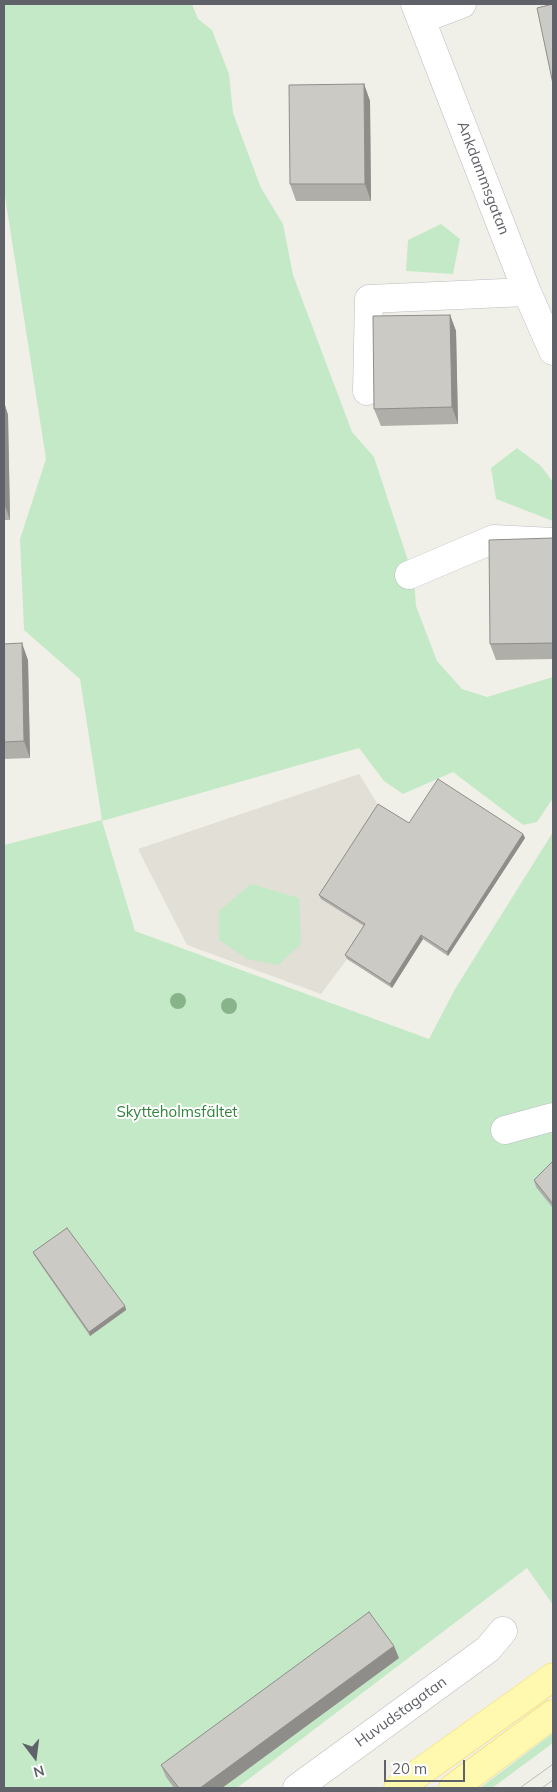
<!DOCTYPE html>
<meta charset="utf-8">
<style>
body{margin:0}
#map{position:relative;width:557px;height:1792px;overflow:hidden;background:#f1f0e8;font-family:Mulish,sans-serif}
canvas{display:block}
.frame{position:absolute;inset:0;border:5px solid #5f6268;pointer-events:none}
.north{position:absolute;left:10px;top:1732px;width:50px;height:50px;-webkit-text-stroke:4px #fff;paint-order:stroke;rotate:165deg;font-size:14px;font-weight:700;line-height:20px;text-align:center;color:#5f6268}
.north::after{content:'';display:block;margin:auto;width:18px;height:22px;background:#5f6268;clip-path:polygon(50% 0,100% 100%,50% 72%,0 100%)}
.scale{position:absolute;left:384px;top:1760px;width:81px;height:22px;box-sizing:border-box;border:2px solid #5f6268;border-top:0;padding-left:6px;font-size:15px;line-height:18px;white-space:nowrap;color:#5f6268;-webkit-text-stroke:4px #fff;paint-order:stroke}
</style>
<div id="map">
<canvas width="557" height="1792"></canvas>
<div class="frame"></div>
<div class="north">N</div>
<div class="scale">20 m</div>
</div>
<script>
const c = document.querySelector('canvas').getContext('2d');
c.lineJoin = 'round';
function paint(path, color) { c.fillStyle = color; c.fill(path, 'evenodd'); }
const poly = rows => new Path2D(rows.map(r => 'M' + r).join(''));
function trace(path, color, width, dash) { c.strokeStyle = color; c.lineWidth = width; c.lineCap = dash ? 'butt' : 'round'; c.setLineDash(dash || []); c.stroke(path); }
function write(font, color, halo, rows, align = 'center') {
  c.font = font + ' Mulish,sans-serif'; c.lineWidth = 4; c.setLineDash([]); c.textBaseline = 'middle'; c.strokeStyle = halo; c.fillStyle = color; for (const [text, x, y, turn = 0] of rows) {
    c.save(); c.translate(x, y); c.rotate((+turn || 0) * Math.PI / 180); c.textAlign = isNaN(turn) ? turn : align; if (halo) c.strokeText(text, 0, 0); c.fillText(text, 0, 0); c.restore();
  }
}
paint(poly([
 [359,774,380,808,448,956,422,939,392,988,347,959,321,994,187,945,138,849]
]), '#e1dfd6');
paint(poly([
 [4,4,192,4,198,19,212,30,229,74,233,113,261,188,283,224,293,275,352,432,374,457,414,579,416,606,437,661,462,689,487,697,553,677,553,798,537,822,523,825,453,772,403,794,384,781,359,748,102,821,135,931,429,1039,455,989,553,832,553,1605,527,1568,237,1788,4,1788,4,845,102,820,80,679,24,630,20,539,46,459,4,190],
 [441,224,460,239,453,274,406,271,408,240],
 [517,448,541,466,553,482,553,521,496,499,491,468],
 [251,884,299,898,301,944,278,965,247,959,219,940,219,911],
 [553,1733,553,1743,492,1788,480,1788]
]), '#c4e9c7');
const minor = poly([
 [415,4,527,292,553,351],
 [422,19,462,4],
 [367,391,369,299,527,292],
 [409,575,494,539,553,542],
 [505,1130,553,1117],
 [297,1788,488,1649,503,1631]
]);
const major = poly([
 [398,1788,553,1677],
 [453,1788,553,1714]
]);
trace(minor, '#babcc1', 29);
trace(major, '#f5d55c', 29);
trace(minor, '#fff', 28);
trace(major, '#fff8af', 28);
trace(poly([
 [520,1788,553,1764],
 [542,1788,553,1780]
]), '#b8b9b9', 1);
c.fillStyle = '#88b489';
for (const [x, y] of [
 [178,1001],
 [229,1006]
]) { c.beginPath(); c.arc(x, y, 8, 0, 2 * Math.PI); c.fill(); }
paint(poly([
 [364,84,370,101,371,201,296,201,290,184],
 [450,315,456,331,458,424,381,426,374,409],
 [4,402,8,415,10,520,4,520],
 [553,538,553,659,496,660,490,644],
 [4,644,28,660,30,758,4,759],
 [409,823,523,834,525,838,448,956,423,939,392,988,347,959,345,955,364,926,321,899,319,895],
 [553,1161,553,1208,536,1187,534,1180],
 [33,1252,125,1306,126,1310,90,1336,34,1255],
 [399,1658,222,1788,174,1788,166,1777,161,1765]
]), '#afaea9');
paint(poly([
 [364,84,370,101,371,201,365,184],
 [450,315,456,331,458,424,452,407],
 [4,402,8,415,10,520,4,503],
 [22,643,28,660,30,758,24,741],
 [523,834,525,838,448,956,447,952],
 [421,935,423,939,392,988,390,984],
 [125,1306,126,1310,90,1336,89,1332],
 [394,1646,399,1658,222,1788,200,1788]
]), '#8f8d8a');
const building = poly([
 [553,4,553,84,537,8,553,4],
 [364,84,365,184,290,184,289,85,364,84],
 [450,315,452,407,374,409,373,316,450,315],
 [553,538,553,643,490,644,489,540,553,538],
 [22,643,24,741,4,742,4,644,22,643],
 [438,779,523,834,447,952,421,935,390,984,345,955,365,924,319,895,378,804,409,823,438,779],
 [553,1161,553,1204,534,1180,553,1161],
 [67,1228,125,1306,89,1332,33,1252,67,1228],
 [369,1612,394,1646,200,1788,179,1788,161,1765,369,1612]
]);
paint(building, '#cccac5');
trace(building, '#8f8d8a', 1);
write('15px', '#5f6268', '#fff', [
 ["Ankdammsgatan",483,178,69],
 ["Huvudstagatan",401,1712,-36]
]);
write('15px', '#32833c', '#fff', [
 ["Skytteholmsfältet",177,1112]
]);
</script>
